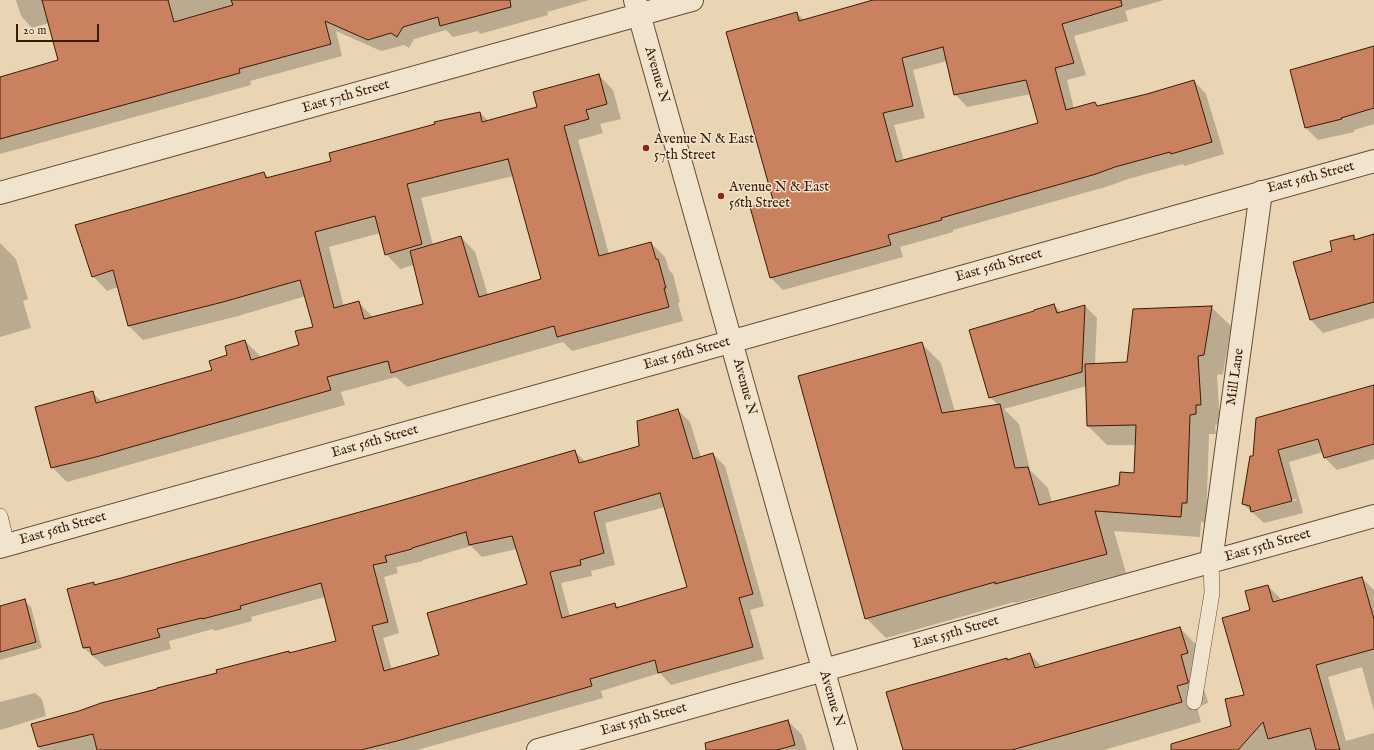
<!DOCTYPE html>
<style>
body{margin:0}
#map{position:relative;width:1374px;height:750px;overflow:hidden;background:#e9d5b4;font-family:"IM FELL English",serif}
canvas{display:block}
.scale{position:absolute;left:16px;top:24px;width:83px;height:18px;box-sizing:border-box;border:2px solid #3b1b04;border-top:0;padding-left:5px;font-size:12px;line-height:14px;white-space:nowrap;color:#3b1b04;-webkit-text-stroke:3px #f1e4ce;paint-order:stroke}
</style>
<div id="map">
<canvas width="1374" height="750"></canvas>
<div class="scale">20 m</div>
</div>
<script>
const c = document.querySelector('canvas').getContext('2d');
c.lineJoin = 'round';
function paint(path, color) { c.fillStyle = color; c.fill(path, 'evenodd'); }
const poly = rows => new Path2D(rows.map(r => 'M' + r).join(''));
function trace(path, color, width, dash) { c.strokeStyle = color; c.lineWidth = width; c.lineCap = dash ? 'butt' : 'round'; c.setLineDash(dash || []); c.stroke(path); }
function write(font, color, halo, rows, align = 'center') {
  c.font = font + ' "IM FELL English",serif'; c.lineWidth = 3; c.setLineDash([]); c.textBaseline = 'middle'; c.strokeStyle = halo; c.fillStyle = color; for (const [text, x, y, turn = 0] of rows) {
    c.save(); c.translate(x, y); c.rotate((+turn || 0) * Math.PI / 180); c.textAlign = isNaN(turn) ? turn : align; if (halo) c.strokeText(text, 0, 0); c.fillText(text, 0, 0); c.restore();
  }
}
paint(poly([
 [16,0,589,0,547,12,548,15,480,34,478,31,453,37,446,30,414,39,409,48,404,45,381,51,336,31,342,56,250,81,251,85,0,154,0,78,59,60,49,23,32,28,21,16],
 [878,0,1164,0,1125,11,1128,21,1074,36,1086,75,1067,80,1074,109,1095,103,1098,107,1194,81,1206,94,1224,154,1184,166,1183,164,1128,179,1109,186,953,230,953,232,900,247,903,257,783,290,771,278,752,207,774,201,796,13,804,20],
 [947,61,955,94,967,107,1031,94,1040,124,904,161,894,125,925,118,913,70],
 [1374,47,1374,124,1354,130,1354,132,1318,140,1306,128],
 [599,75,613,90,621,119,600,124,603,133,578,140,609,254,651,243,665,257,669,270,673,274,680,302,678,303,683,321,572,351,563,342,407,387,396,377,341,392,345,405,67,482,52,467,92,392,102,402,213,371,245,341,260,356,260,358,300,346,314,328,306,296,238,316,143,340,128,325,118,287,107,291,93,276,264,173,269,178,332,161,480,113,489,121,539,108],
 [513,176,542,280,488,295,475,252,461,237,433,245,421,198],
 [380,233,386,254,400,269,414,265,425,305,373,317,358,302,344,307,329,247],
 [1374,235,1374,318,1323,333,1311,320,1294,263,1333,251,1353,236,1357,240],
 [0,243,16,259,28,299,23,301,31,328,0,337],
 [1054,305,1062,313,1085,306,1097,318,1095,364,1128,363,1211,307,1231,326,1223,374,1217,375,1220,424,1215,425,1216,434,1209,434,1206,523,1201,522,1200,537,1114,531,1126,573,1015,603,1014,602,886,638,866,618,921,343,941,363,955,412,998,405,990,397],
 [1087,386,1088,426,1107,445,1136,445,1135,474,1120,486,1052,503,1048,488,1030,470,1019,424,1004,409],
 [1374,386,1374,459,1337,470,1325,458,1323,452,1289,462,1303,513,1264,523,1243,504,1251,457],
 [1296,499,1297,500,1255,512,1255,510],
 [678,410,690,422,701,458,713,454,725,466,764,606,750,610,764,659,671,685,660,673,601,691,603,698,417,750,40,750,32,725,218,673,288,652,290,654,337,642,325,597,251,617,252,621,215,631,213,629,169,641,171,649,105,667,84,648,69,590,93,583,96,586,396,503,575,452,586,462,640,447],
 [665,507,688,588,619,608,615,604,570,617,561,583,592,576,591,571,615,565,605,523],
 [471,546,482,557,517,549,528,585,440,656,392,670,383,638,399,633,384,577,398,573,396,567,423,561,423,560],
 [1362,578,1374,590,1374,711,1362,667,1328,677,1346,741,1374,733,1374,750,1215,750,1233,727,1246,695,1251,611,1268,586,1280,598,1281,601],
 [25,601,31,607,42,648,0,660,0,607],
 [1180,628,1200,649,1207,674,1200,676,1208,702,1208,703,1197,707,1201,722,1104,750,904,750,1007,661,1030,654,1042,667],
 [35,693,42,699,46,716,0,730,0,702],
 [788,721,802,735,807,750,727,750]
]), '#0003');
const building = poly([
 [42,0,168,0,174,22,233,5,231,0,510,0,511,7,440,26,438,17,403,27,397,37,391,33,368,40,325,21,331,44,239,69,240,73,0,139,0,77,58,60,42,0],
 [873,0,1121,0,1122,6,1062,24,1074,63,1055,68,1066,110,1095,102,1097,106,1147,94,1194,80,1212,142,1171,154,1170,152,1115,167,1096,174,941,218,942,220,888,235,891,245,770,278,750,207,773,200,726,32,797,12,799,21,873,0],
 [943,47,954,95,1026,80,1038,123,896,162,883,113,913,106,902,58,943,47],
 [1374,46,1374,108,1341,118,1342,119,1305,128,1290,70,1374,46],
 [599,74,607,104,586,110,589,119,564,126,599,256,651,242,656,259,658,259,666,288,664,288,669,307,557,337,554,326,391,373,388,361,327,377,331,390,96,457,51,468,35,407,93,391,96,403,212,370,209,361,227,355,225,346,245,340,251,360,299,345,295,331,313,327,300,280,223,302,128,326,113,270,92,277,75,225,264,172,266,178,331,161,329,153,435,124,434,122,480,112,482,122,537,107,533,92,599,74],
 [508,159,541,279,479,297,461,236,410,251,423,304,364,319,359,301,334,308,315,232,375,216,385,255,422,244,407,184,508,159],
 [1374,234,1374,302,1310,320,1293,262,1332,251,1330,241,1354,235,1354,240,1374,234],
 [1054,304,1057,313,1085,305,1082,372,989,398,969,330,1034,311,1034,310,1054,304],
 [1212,306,1204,355,1198,356,1201,405,1196,405,1196,414,1190,415,1187,503,1182,503,1181,517,1095,511,1107,554,995,584,995,582,865,619,798,376,922,342,942,413,1000,404,1015,468,1028,467,1039,505,1119,485,1120,472,1134,473,1136,425,1087,426,1085,364,1127,362,1133,309,1212,306],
 [1374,385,1374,444,1324,458,1318,439,1278,450,1292,501,1251,512,1250,506,1242,504,1250,456,1253,456,1256,418,1374,385],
 [678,409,693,459,713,453,753,594,739,598,753,647,658,673,655,660,590,679,592,686,397,741,361,750,97,750,93,734,38,747,31,724,79,711,101,703,157,689,157,688,217,673,216,670,289,651,289,653,336,641,321,583,240,606,241,609,202,619,202,618,157,629,160,637,92,655,90,647,83,648,67,589,94,582,94,585,121,578,396,502,575,450,579,463,639,446,637,421,678,409],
 [660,493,687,587,616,608,615,603,562,618,550,572,581,565,580,560,604,553,594,512,660,493],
 [466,532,469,545,512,536,527,584,427,613,439,655,384,671,372,626,388,622,373,565,387,562,385,556,412,549,412,548,466,532],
 [1362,577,1374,619,1374,649,1316,665,1340,750,1316,750,1310,728,1268,739,1263,722,1238,750,1171,750,1171,744,1231,726,1225,699,1244,695,1222,618,1250,610,1245,591,1268,585,1273,602,1362,577],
 [25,599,36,642,0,652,0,606,25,599],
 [1180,627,1188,653,1181,655,1188,681,1188,683,1177,686,1182,702,1012,750,903,750,886,692,1007,658,1007,660,1030,653,1035,668,1180,627],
 [788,720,795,745,777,750,706,750,705,743,788,720]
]);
paint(building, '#ca815f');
trace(building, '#3b1b04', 1);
const service = poly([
 [0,516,7,545],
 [1194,702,1212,593,1211,562]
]);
const minor = poly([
 [635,0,846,750],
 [0,193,692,0],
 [0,547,1374,161],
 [1211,562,1261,192],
 [538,750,1374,516]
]);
trace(service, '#664a30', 16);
trace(minor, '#664a30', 24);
trace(service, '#f1e4ce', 15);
trace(minor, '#f1e4ce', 22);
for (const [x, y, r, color] of [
 [646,148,4,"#8f2418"],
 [721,196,4,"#8f2418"]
]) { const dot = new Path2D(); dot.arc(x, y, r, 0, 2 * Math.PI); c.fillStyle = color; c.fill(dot); trace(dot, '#f1e4ce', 1.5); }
write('14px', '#3b1b04', '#f1e4ce', [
 ["Avenue N",656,75,74],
 ["East 57th Street",346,97,-16],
 ["East 56th Street",1311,178,-15],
 ["East 56th Street",999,266,-16],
 ["East 56th Street",687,354,-16],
 ["Mill Lane",1236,377,-82],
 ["Avenue N",744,387,75],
 ["East 56th Street",375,442,-16],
 ["East 56th Street",63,529,-16],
 ["East 55th Street",1268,546,-16],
 ["East 55th Street",956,633,-16],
 ["Avenue N",831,699,74],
 ["East 55th Street",644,720,-16]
]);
write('14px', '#3b1b04', '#f1e4ce', [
 ["Avenue N & East",654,140],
 ["57th Street",654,156],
 ["Avenue N & East",729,188],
 ["56th Street",729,204]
], 'left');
</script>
